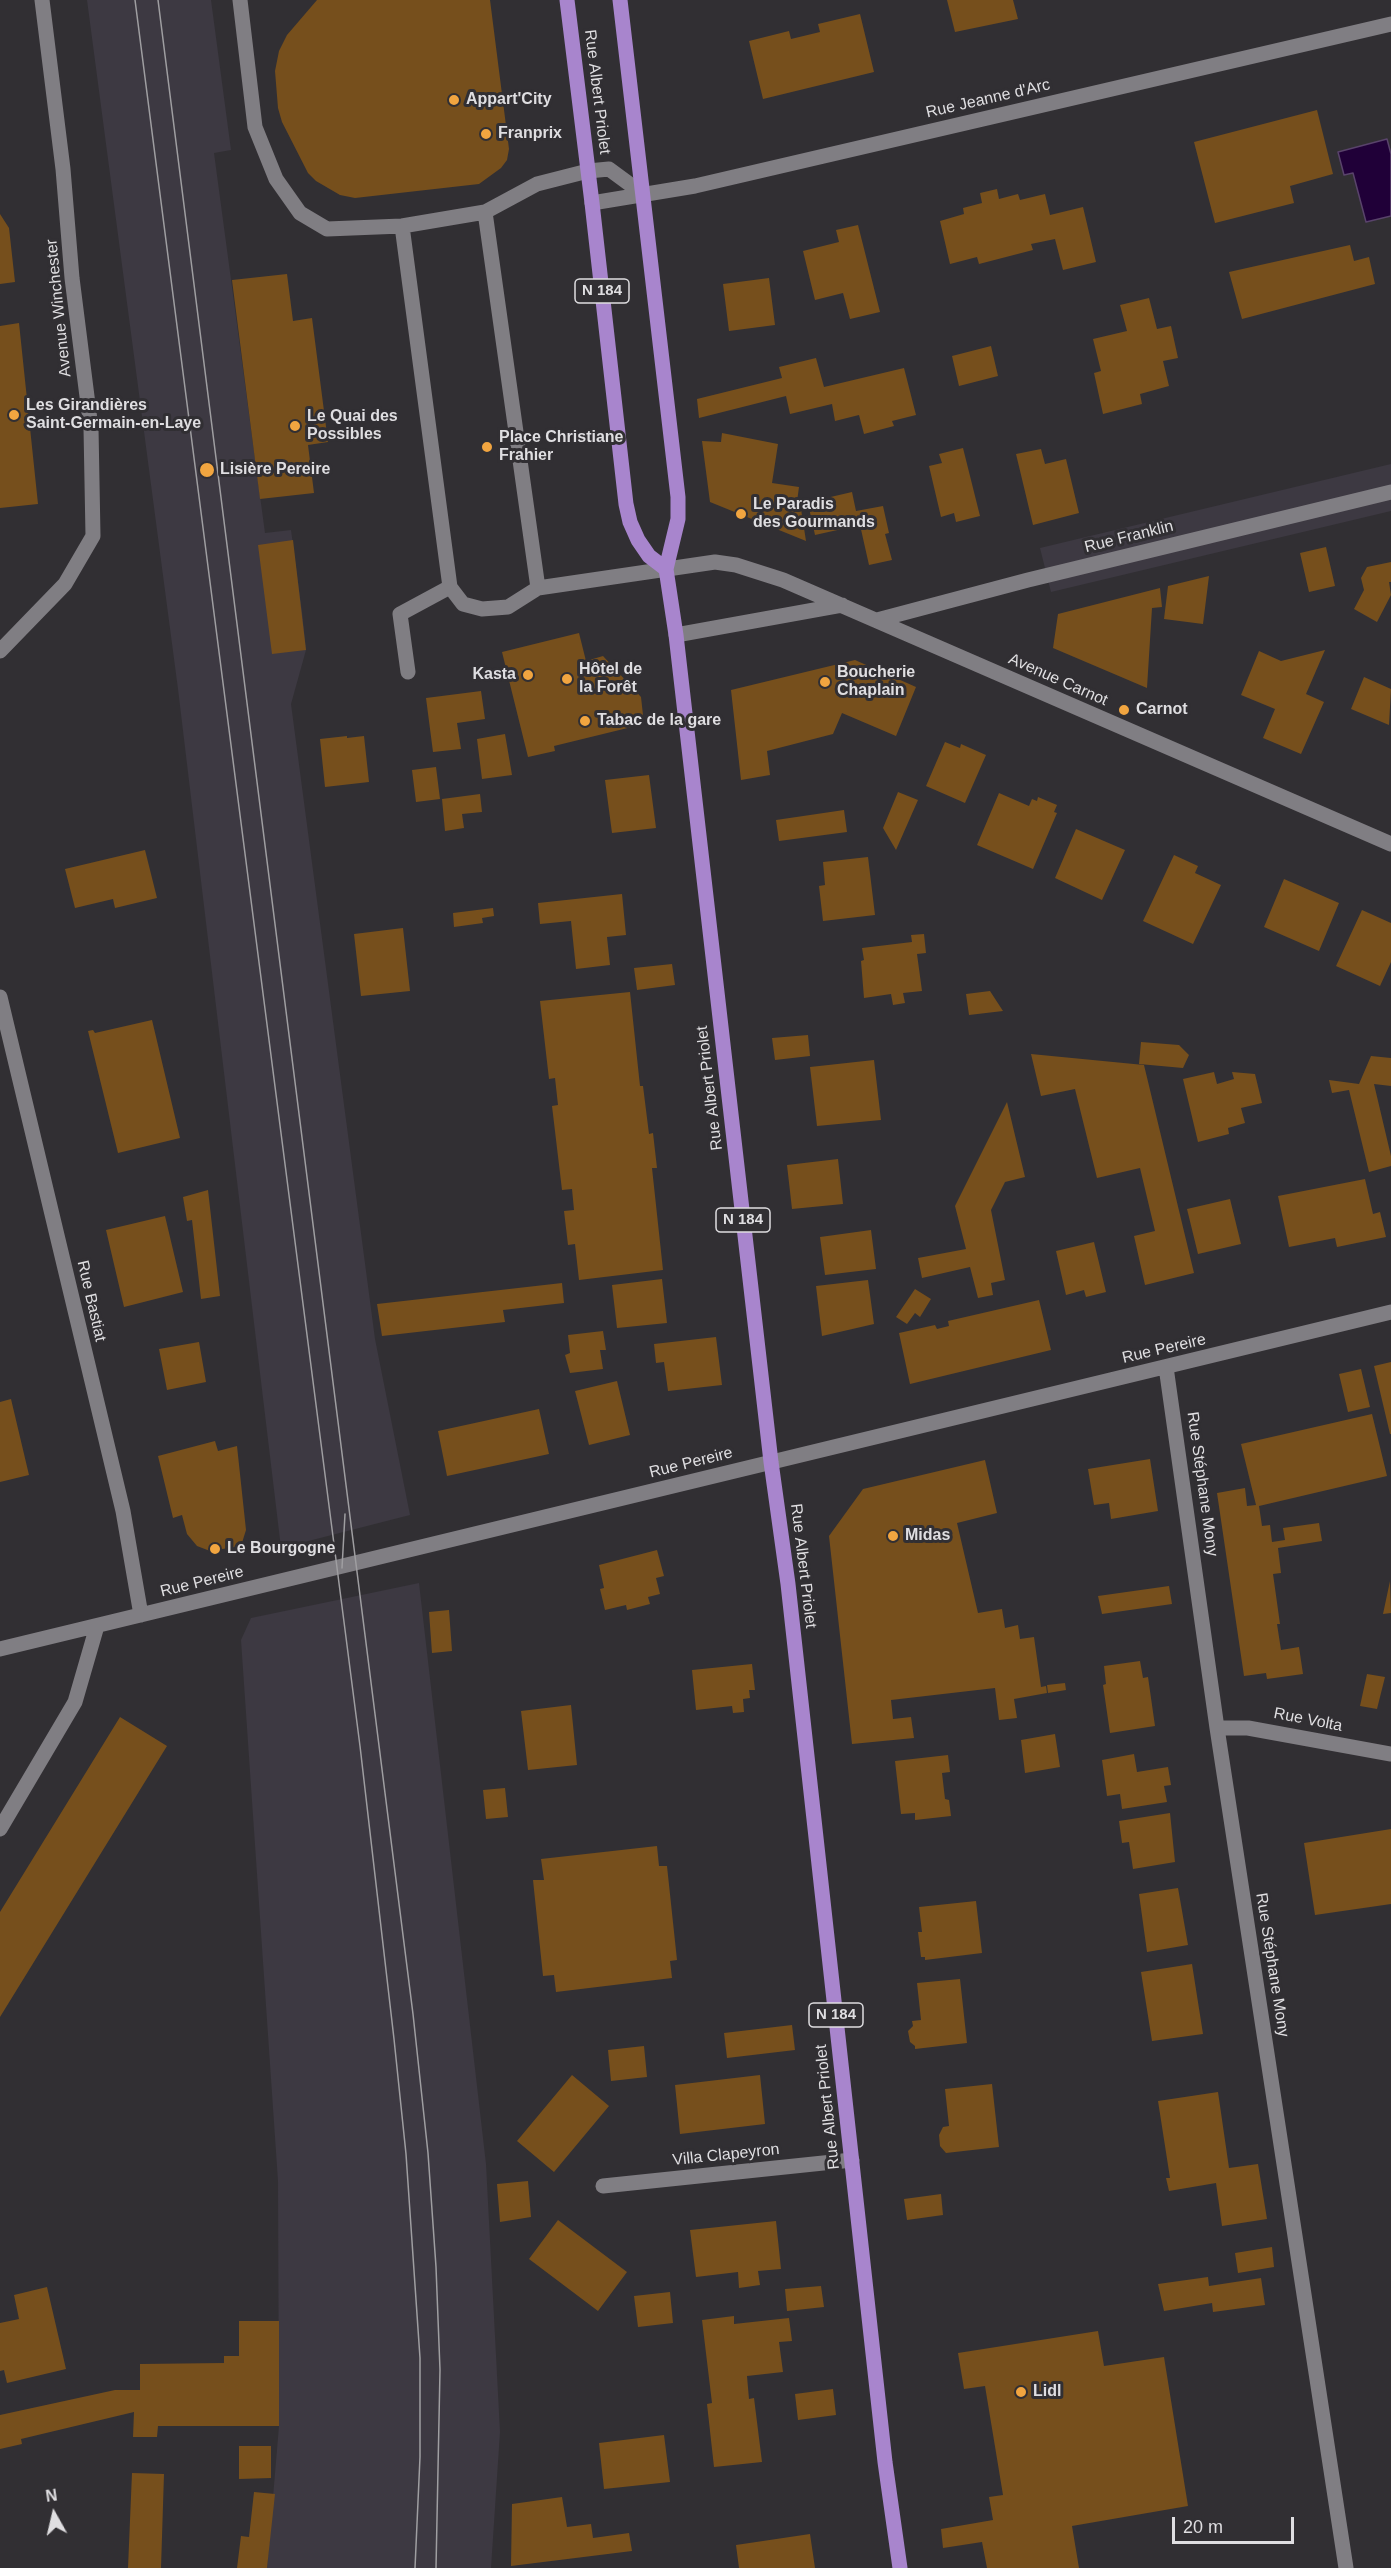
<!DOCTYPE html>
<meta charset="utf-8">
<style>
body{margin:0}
#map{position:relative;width:1391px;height:2568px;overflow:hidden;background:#312f33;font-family:Arial,sans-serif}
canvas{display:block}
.north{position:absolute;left:24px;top:2484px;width:60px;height:60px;-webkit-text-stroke:4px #312f33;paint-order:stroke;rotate:352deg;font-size:16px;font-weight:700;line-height:24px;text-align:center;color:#dfdee1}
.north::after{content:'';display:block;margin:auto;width:21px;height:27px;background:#dfdee1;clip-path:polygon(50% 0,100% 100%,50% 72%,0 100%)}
.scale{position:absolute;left:1172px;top:2517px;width:122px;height:27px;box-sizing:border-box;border:3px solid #dfdee1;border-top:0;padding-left:8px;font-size:18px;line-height:21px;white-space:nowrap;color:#dfdee1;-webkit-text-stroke:4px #312f33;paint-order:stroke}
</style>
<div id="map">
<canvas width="1391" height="2568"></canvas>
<div class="north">N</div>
<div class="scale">20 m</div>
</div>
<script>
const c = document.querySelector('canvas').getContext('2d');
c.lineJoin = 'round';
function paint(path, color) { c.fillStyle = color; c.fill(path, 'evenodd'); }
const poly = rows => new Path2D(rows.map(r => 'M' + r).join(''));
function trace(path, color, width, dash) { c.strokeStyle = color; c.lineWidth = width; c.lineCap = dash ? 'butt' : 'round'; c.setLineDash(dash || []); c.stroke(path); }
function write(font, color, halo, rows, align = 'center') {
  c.font = font + ' Arial,sans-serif'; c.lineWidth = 6; c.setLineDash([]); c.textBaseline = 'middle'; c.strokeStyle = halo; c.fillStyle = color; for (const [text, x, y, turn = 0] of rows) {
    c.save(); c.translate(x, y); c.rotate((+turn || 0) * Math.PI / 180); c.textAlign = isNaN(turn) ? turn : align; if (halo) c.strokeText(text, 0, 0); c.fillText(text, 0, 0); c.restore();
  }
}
paint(poly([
 [87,0,211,0,231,150,214,153,265,533,291,530,302,612,306,650,291,704,375,1339,410,1515,281,1548,178,689],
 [1391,464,1391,511,1051,592,1040,548],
 [419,1583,486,2164,500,2432,491,2568,267,2568,279,2426,278,2181,241,1640,251,1618]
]), '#3d3942');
const water = poly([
 [1387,139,1391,154,1391,216,1366,222,1353,173,1344,175,1338,152,1387,139]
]);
paint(water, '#200038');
trace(water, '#59436b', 1.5);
paint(poly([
 [317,0,490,0,509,149,507,160,501,168,479,184,355,198,340,195,316,181,308,173,282,122,278,108,275,71,279,51,287,35],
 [947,0,1013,0,1018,19,955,32],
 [860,14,874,72,763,99,749,41,789,31,791,39,820,32,818,24],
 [1317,110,1333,174,1290,186,1294,203,1215,223,1194,142],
 [997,189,999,199,1018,194,1020,200,1045,194,1050,215,1083,207,1096,262,1063,270,1055,239,1031,244,1033,250,979,264,977,257,950,264,940,221,964,214,963,208,982,203,980,193],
 [0,214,9,228,15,282,0,284],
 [858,225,880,312,850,319,843,293,815,300,803,251,839,242,836,230],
 [1350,245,1354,261,1369,257,1375,284,1242,319,1229,272],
 [287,274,293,321,312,318,328,442,308,445,314,493,260,499,232,280],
 [769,278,775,325,729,331,723,284],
 [1149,298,1157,329,1171,326,1178,358,1163,361,1169,386,1140,394,1142,404,1103,414,1094,373,1101,371,1093,339,1127,331,1120,305],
 [19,323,38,504,0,508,0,326],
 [991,346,998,376,959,386,952,356],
 [816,358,824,387,904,368,916,415,892,421,894,426,864,434,859,415,835,421,832,404,790,414,786,396,699,418,697,399,782,378,779,367],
 [722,433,778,444,772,483,799,487,796,509,801,509,806,541,710,502,702,441,721,442],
 [963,448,980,516,956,522,954,513,941,517,929,466,942,463,939,454],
 [1041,449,1045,464,1066,459,1079,513,1033,525,1016,454],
 [852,492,856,511,883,506,889,533,885,534,892,560,869,565,860,525,815,535,809,508,823,505,822,499],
 [293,540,306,650,272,654,258,545],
 [1326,547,1335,586,1309,592,1300,553],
 [1391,562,1391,582,1389,582,1391,595,1377,622,1354,609,1364,590,1361,578,1367,567],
 [1209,576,1203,624,1164,619,1168,586],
 [1160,588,1162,607,1152,608,1147,688,1053,648,1058,614],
 [579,633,586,661,603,656,641,697,644,724,554,746,555,751,528,757,502,652],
 [1325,650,1306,694,1324,702,1301,754,1263,738,1275,709,1241,695,1259,651,1281,661],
 [855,660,916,687,896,736,842,713,833,734,767,751,770,775,741,780,731,690],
 [1364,677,1391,689,1389,725,1351,709],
 [481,691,485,719,457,723,461,749,433,752,426,698],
 [505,734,512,775,482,779,477,739],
 [347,736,347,738,364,736,369,782,325,787,320,739],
 [945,742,960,748,961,744,986,755,965,803,926,786],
 [436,767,440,799,416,802,412,770],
 [649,775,656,828,612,833,605,780],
 [898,792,918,800,896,850,883,828],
 [999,793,1029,806,1032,799,1037,801,1038,797,1057,805,1054,812,1057,813,1033,869,977,845],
 [480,794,482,812,462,814,464,828,445,831,442,799],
 [844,810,847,832,779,841,776,820],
 [1076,829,1125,850,1102,900,1055,878],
 [145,850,157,898,115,908,113,899,75,908,65,869],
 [1174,855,1198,866,1195,873,1221,885,1193,944,1143,921],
 [868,857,875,915,823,921,819,886,825,885,823,862],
 [1284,879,1339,903,1319,951,1264,927],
 [622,894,626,935,607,937,610,965,576,969,571,921,540,924,538,903],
 [493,908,494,916,482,918,483,923,454,927,453,913],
 [1362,910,1391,923,1391,962,1380,986,1336,966],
 [403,928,410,991,361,996,354,934],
 [924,934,926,953,917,954,922,991,903,993,905,1003,893,1005,891,994,864,998,861,961,864,960,862,948,912,942,911,935],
 [672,964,675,985,637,990,634,968],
 [990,991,1003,1011,969,1015,966,994],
 [630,992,640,1086,643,1086,649,1134,653,1133,657,1168,652,1168,663,1270,579,1280,575,1244,568,1245,564,1211,574,1210,572,1189,562,1190,552,1106,558,1105,555,1078,549,1079,540,1001],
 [152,1020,180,1138,118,1153,88,1031,93,1030,95,1033],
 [808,1035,810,1056,775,1060,772,1038],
 [1141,1042,1179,1045,1189,1055,1183,1068,1139,1064],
 [1031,1054,1144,1065,1194,1273,1145,1285,1134,1236,1155,1231,1140,1168,1097,1178,1075,1089,1041,1096],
 [1371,1056,1391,1058,1391,1086,1374,1084,1391,1156,1391,1166,1369,1172,1349,1090,1332,1093,1329,1080,1359,1084],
 [874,1060,881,1120,817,1126,810,1067],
 [1214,1072,1217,1084,1234,1079,1232,1072,1255,1074,1262,1103,1241,1108,1245,1123,1228,1128,1229,1134,1198,1142,1183,1079],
 [1007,1102,1025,1177,1005,1182,991,1210,1005,1280,991,1283,993,1295,978,1298,970,1267,922,1278,918,1258,966,1249,955,1206],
 [838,1159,843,1204,792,1209,787,1165],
 [1365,1179,1373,1214,1380,1212,1386,1237,1337,1247,1335,1238,1289,1247,1278,1196],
 [208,1190,220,1296,201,1299,192,1220,187,1221,183,1197],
 [1230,1199,1241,1244,1198,1254,1187,1209],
 [165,1216,183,1292,124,1307,106,1230],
 [871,1230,876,1269,825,1275,820,1237],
 [1094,1242,1106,1292,1086,1297,1084,1290,1066,1295,1056,1251],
 [662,1279,667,1323,617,1328,612,1285],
 [868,1280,874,1324,822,1336,816,1286],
 [562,1283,564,1303,503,1310,505,1322,382,1336,377,1304],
 [915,1289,931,1299,920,1317,915,1313,907,1324,896,1317],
 [1039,1300,1051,1350,910,1384,899,1333,935,1325,937,1329,949,1326,948,1321],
 [603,1331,606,1350,600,1350,603,1369,570,1373,565,1355,570,1353,568,1335],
 [716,1337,722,1385,668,1391,664,1362,656,1363,654,1344],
 [199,1342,206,1382,167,1390,159,1349],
 [1391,1362,1391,1434,1390,1434,1374,1366],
 [1361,1369,1370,1407,1348,1412,1339,1374],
 [617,1381,630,1435,589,1445,575,1391],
 [11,1399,29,1475,0,1482,0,1402],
 [539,1409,549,1454,447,1476,438,1431],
 [1372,1414,1387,1476,1259,1506,1262,1526,1270,1525,1272,1542,1285,1540,1283,1528,1319,1523,1322,1541,1278,1548,1281,1573,1273,1574,1280,1624,1277,1624,1281,1650,1299,1647,1303,1674,1267,1679,1266,1673,1244,1676,1217,1493,1245,1488,1247,1506,1256,1505,1241,1444],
 [215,1441,218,1451,237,1446,246,1530,241,1546,210,1551,197,1546,187,1534,182,1515,173,1518,158,1456],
 [1150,1459,1158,1511,1111,1519,1109,1503,1094,1505,1088,1469],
 [985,1460,997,1513,957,1523,978,1613,1002,1609,1005,1628,1018,1625,1020,1639,1034,1637,1041,1687,1046,1686,1047,1693,1014,1699,1017,1718,999,1720,995,1688,891,1700,893,1719,911,1717,914,1738,852,1744,829,1536,863,1489],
 [657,1550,664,1576,656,1578,660,1594,648,1597,650,1604,627,1610,626,1605,605,1610,600,1589,604,1588,599,1565],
 [1390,1581,1391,1613,1383,1614],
 [1169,1586,1172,1604,1102,1614,1098,1596],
 [449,1610,452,1651,432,1653,429,1612],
 [1140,1661,1143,1678,1148,1677,1155,1726,1110,1733,1103,1685,1106,1684,1104,1666],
 [752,1664,755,1690,749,1690,750,1698,743,1699,744,1712,733,1713,732,1706,696,1710,692,1670],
 [1367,1674,1385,1677,1377,1709,1360,1706],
 [1065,1683,1066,1690,1048,1693,1047,1685],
 [571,1705,577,1765,528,1770,521,1711],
 [120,1717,167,1746,0,2017,0,1912],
 [1055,1734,1060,1767,1025,1773,1021,1740],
 [1134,1754,1137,1772,1168,1767,1171,1785,1164,1786,1167,1802,1122,1809,1120,1794,1107,1796,1102,1760],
 [948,1755,950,1772,942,1773,945,1799,949,1800,951,1816,915,1820,915,1813,901,1814,895,1761],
 [505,1788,508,1817,486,1819,483,1790],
 [1170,1813,1175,1862,1133,1869,1129,1842,1122,1843,1119,1821],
 [1391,1829,1391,1904,1315,1915,1304,1843],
 [657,1846,659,1866,667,1866,677,1960,670,1961,672,1978,556,1992,554,1975,543,1976,533,1880,544,1880,541,1859],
 [1178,1888,1188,1945,1147,1952,1139,1894],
 [976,1901,982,1953,925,1960,925,1957,921,1957,918,1932,922,1932,919,1907],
 [1192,1964,1203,2034,1152,2041,1141,1972],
 [960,1979,967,2043,915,2049,915,2046,910,2042,908,2031,913,2026,912,2021,921,2020,917,1983],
 [792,2025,795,2050,727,2058,724,2033],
 [644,2046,647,2077,611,2081,608,2050],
 [572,2075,609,2106,554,2172,517,2141],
 [760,2075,765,2124,680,2134,675,2085],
 [992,2084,999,2147,946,2153,940,2146,939,2135,943,2127,949,2126,945,2089],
 [1218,2092,1229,2168,1258,2164,1267,2219,1222,2226,1216,2183,1169,2191,1166,2178,1170,2178,1158,2101],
 [528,2181,531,2217,500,2222,497,2184],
 [941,2194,943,2215,907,2220,904,2199],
 [558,2220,627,2272,598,2311,529,2259],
 [776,2221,781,2269,758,2271,760,2285,739,2288,738,2272,696,2277,690,2230],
 [1272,2247,1274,2267,1238,2273,1235,2253],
 [1208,2277,1209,2286,1261,2278,1265,2305,1213,2312,1212,2303,1164,2311,1158,2284],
 [821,2286,824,2307,787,2311,785,2289],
 [47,2287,66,2369,7,2383,4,2370,0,2371,0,2323,19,2319,14,2295],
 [670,2292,673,2323,638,2327,634,2296],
 [734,2316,734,2324,789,2318,792,2341,779,2342,783,2372,747,2376,749,2399,754,2398,762,2462,714,2467,707,2404,712,2403,702,2320],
 [239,2321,279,2321,279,2426,158,2426,157,2437,133,2437,134,2412,21,2439,22,2444,0,2449,0,2415,115,2390,140,2390,140,2364,224,2363,224,2356,239,2356],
 [1098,2331,1104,2366,1164,2357,1188,2506,1072,2526,1079,2568,987,2568,982,2542,943,2548,941,2529,993,2520,989,2497,1003,2495,985,2386,964,2389,958,2353],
 [833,2389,836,2415,798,2420,795,2394],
 [664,2435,670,2482,604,2489,599,2443],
 [239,2446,271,2446,271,2478,239,2479],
 [132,2473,164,2474,161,2568,128,2568],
 [254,2492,275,2494,267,2568,237,2568,241,2536,249,2537],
 [562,2497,567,2527,591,2524,593,2538,629,2533,632,2551,511,2566,512,2504],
 [810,2534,815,2568,739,2568,736,2545]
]), '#764f1c');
trace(poly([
 [240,0,255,127,276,179,300,213,327,229,402,226,485,212],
 [643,194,609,169,588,171,537,184,485,212,538,588,715,562,736,565,783,580,1391,844],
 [592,203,695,186,1391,24],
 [402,226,450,587,463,604,482,609,508,607,538,588],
 [877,620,1028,580,1391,492],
 [676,635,842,605],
 [0,651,65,584,93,536,91,428,72,278,63,169,42,0],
 [408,672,400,614,450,587],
 [0,997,123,1511,141,1615],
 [1166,1367,1217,1728,1346,2568],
 [0,1649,1391,1312],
 [1217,1728,1248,1728,1391,1754],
 [0,1829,75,1702,97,1626],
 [603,2186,852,2160]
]), '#807e83', 15);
trace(poly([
 [567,0,592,203,626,504,630,522,638,540,649,556,666,569],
 [620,0,678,497,678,519,666,569,676,635,771,1462,788,1584,885,2462,900,2568]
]), '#a885cd', 15);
trace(poly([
 [135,0,360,1746,394,2039,406,2154,420,2358,420,2457,415,2568],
 [158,0,413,2014,428,2153,436,2267,440,2370,436,2568],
 [342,1568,345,1514]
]), '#9f9ea1', 1.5);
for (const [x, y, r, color] of [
 [454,100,6,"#f1a540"],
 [486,134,6,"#f1a540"],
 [14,415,6,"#f1a540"],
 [295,426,6,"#f1a540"],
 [487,447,6,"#f1a540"],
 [207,470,8,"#f1a540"],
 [741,514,6,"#f1a540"],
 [528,675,6,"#f1a540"],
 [567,679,6,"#f1a540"],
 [825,682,6,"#f1a540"],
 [1124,710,6,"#f1a540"],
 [585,721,6,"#f1a540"],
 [893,1536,6,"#f1a540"],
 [215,1549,6,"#f1a540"],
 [1021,2392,6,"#f1a540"]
]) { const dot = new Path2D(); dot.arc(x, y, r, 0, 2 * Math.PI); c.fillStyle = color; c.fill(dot); trace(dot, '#312f33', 2); }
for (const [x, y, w] of [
 [602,291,54],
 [743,1220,54],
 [836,2015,54]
]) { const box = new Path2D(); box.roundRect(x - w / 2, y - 12, w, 24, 4.5); c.fillStyle = '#312f33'; c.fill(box); trace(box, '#dfdee1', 1.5); }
write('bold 15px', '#dfdee1', null, [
 ["N 184",602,291],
 ["N 184",743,1220],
 ["N 184",836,2015]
]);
write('16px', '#dfdee1', '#312f33', [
 ["Rue Albert Priolet",597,92,83],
 ["Rue Jeanne d'Arc",988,99,-13],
 ["Avenue Winchester",59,308,-96],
 ["Rue Franklin",1129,537,-14],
 ["Avenue Carnot",1058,680,24],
 ["Rue Albert Priolet",710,1088,-97],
 ["Rue Bastiat",91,1301,77],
 ["Rue Pereire",1164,1349,-13],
 ["Rue Pereire",691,1463,-14],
 ["Rue Stéphane Mony",1202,1484,82],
 ["Rue Albert Priolet",803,1566,83],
 ["Rue Pereire",202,1582,-14],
 ["Rue Volta",1308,1720,11],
 ["Rue Stéphane Mony",1272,1965,81],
 ["Rue Albert Priolet",828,2107,-96],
 ["Villa Clapeyron",726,2155,-6]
]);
write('bold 16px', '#dfdee1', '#312f33', [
 ["Appart'City",466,100],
 ["Franprix",498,134],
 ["Les Girandières",26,406],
 ["Saint-Germain-en-Laye",26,424],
 ["Le Quai des",307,417],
 ["Possibles",307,435],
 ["Place Christiane",499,438],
 ["Frahier",499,456],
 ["Lisière Pereire",220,470],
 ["Le Paradis",753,505],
 ["des Gourmands",753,523],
 ["Hôtel de",579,670],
 ["la Forêt",579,688],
 ["Boucherie",837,673],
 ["Chaplain",837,691],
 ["Kasta",516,675,"right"],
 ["Carnot",1136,710],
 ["Tabac de la gare",597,721],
 ["Midas",905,1536],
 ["Le Bourgogne",227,1549],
 ["Lidl",1033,2392]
], 'left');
</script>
